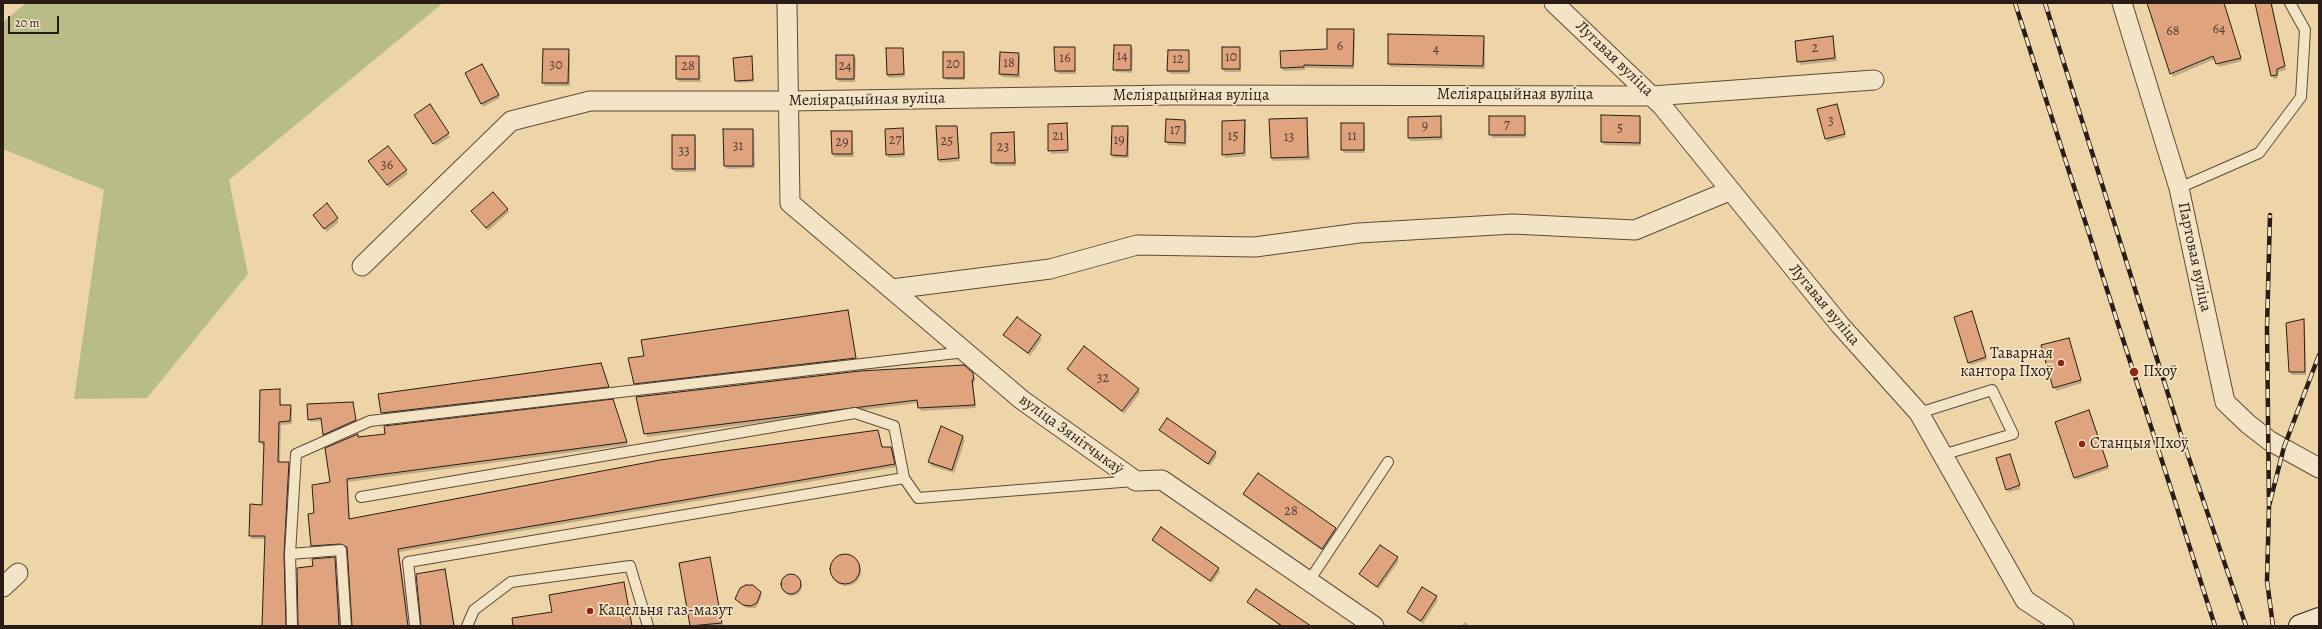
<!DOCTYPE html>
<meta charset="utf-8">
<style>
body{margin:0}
#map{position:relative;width:2322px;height:629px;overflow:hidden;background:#eed5a7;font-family:Alegreya,serif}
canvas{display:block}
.frame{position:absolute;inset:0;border:4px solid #2a1d17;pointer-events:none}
.scale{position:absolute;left:8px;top:16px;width:51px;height:18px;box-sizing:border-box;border:2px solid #2a1d17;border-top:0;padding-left:5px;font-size:12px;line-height:14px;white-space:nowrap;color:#2a1d17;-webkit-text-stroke:3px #f4e4c6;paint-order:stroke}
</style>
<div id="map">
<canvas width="2322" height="629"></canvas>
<div class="frame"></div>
<div class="scale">20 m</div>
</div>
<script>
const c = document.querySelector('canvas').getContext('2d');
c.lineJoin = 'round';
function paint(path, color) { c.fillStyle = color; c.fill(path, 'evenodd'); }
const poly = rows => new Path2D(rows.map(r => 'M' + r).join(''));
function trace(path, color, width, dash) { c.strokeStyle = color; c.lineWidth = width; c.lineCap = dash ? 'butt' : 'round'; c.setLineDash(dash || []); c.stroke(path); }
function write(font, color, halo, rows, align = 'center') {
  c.font = font + ' Alegreya,serif'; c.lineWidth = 3.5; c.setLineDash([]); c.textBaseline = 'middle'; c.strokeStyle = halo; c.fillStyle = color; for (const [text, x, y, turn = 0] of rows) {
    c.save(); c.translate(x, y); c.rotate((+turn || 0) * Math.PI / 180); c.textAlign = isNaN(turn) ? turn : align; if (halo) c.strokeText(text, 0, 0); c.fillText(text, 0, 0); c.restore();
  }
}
paint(poly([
 [26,3,443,3,229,180,248,274,147,398,74,399,104,190,3,149,3,22]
]), '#b8bd87');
paint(poly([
 [2148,3,2224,3,2242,61,2219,67,2215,59,2173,77],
 [2256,3,2272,3,2286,70,2278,72,2278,78,2274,79,2272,76],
 [1353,30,1355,34,1354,69,1305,68,1305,70,1284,71,1282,68,1328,50],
 [1389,35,1483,37,1485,40,1485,69,1391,67,1389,64],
 [1832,37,1837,61,1800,65,1796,41],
 [1131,46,1133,49,1132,73,1116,72,1114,69],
 [1055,48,1074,48,1076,74,1058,74],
 [1239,48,1241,72,1225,72,1223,69],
 [903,49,905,77,889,78,888,75],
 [568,50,570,54,570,86,545,86,543,82],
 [1188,51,1190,74,1170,74,1168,70],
 [963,53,965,56,965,80,946,80,944,77],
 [1018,54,1020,57,1020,78,1002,77,1000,74],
 [854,56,856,59,855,82,839,82,837,79],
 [699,57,701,82,679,82,677,79],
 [751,57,754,82,738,83,736,80],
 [482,65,500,98,483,107,466,74],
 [430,105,450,137,436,146,415,115],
 [1837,106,1846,137,1827,142,1818,110],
 [1440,117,1443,140,1411,141,1409,138],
 [1490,117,1524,117,1526,138,1492,138],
 [1640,117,1641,120,1641,146,1604,145,1602,142],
 [1307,119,1310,160,1273,161,1272,158],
 [1185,121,1187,124,1186,146,1168,145,1166,142],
 [1244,121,1246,124,1246,156,1225,158,1223,122],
 [1066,124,1069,153,1051,154,1049,125],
 [1363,124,1365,128,1365,153,1344,153,1342,150],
 [957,127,960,161,940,163,939,160],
 [1127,127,1129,130,1129,158,1114,158,1112,155],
 [902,129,905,157,889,158,887,155],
 [752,130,754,133,755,168,727,169,725,166],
 [832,132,851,132,854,157,834,157],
 [992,133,1014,133,1016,166,994,166],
 [694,136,696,139,696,172,675,172,673,169],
 [388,147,408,174,389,188,371,164],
 [327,205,339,222,327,232,316,218],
 [507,209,509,212,488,231,472,212],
 [847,312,857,361,636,387,634,384,645,357],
 [1972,312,1987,360,1971,365,1969,362],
 [1017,318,1042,339,1030,356,1004,335],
 [2303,321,2305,324,2306,375,2292,375,2290,372],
 [2068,339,2082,383,2056,391,2042,346],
 [602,368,610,390,384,416,382,413],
 [1068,369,1138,389,1140,393,1124,414],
 [972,374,975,383,973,383,976,408,921,411,918,403,647,437,637,398],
 [279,390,281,406,290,406,292,409,292,424,281,425,280,463,288,463,290,466,285,558,287,626,263,626,266,539,252,539,250,536,263,506,265,445,262,445,260,441],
 [353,403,357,423,326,437,322,421,311,422,309,419],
 [614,404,628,445,348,482,350,519,879,435,882,448,891,448,893,452,896,467,399,552,408,611,405,611,407,626,353,626,348,549,343,546,314,549,312,546,315,514,357,435,359,438],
 [2089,411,2109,469,2077,480,2075,477],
 [942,428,963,437,965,440,954,473,931,466,930,462],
 [1160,430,1215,453,1217,456,1210,466],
 [2011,458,2021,489,2009,492,2007,489],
 [1258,475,1335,529,1337,532,1324,552,1246,497,1244,494],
 [1153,540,1218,569,1220,572,1212,583],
 '831 571a15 15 0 1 1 30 0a15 15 0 1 1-30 0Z',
 [334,558,341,626,300,626,314,567],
 [709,558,723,626,691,626,680,564],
 [1397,558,1399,561,1379,589,1360,574],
 [445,570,455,626,430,626],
 '782 586a10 10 0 1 1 20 0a10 10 0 1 1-20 0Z',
 [760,593,762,596,756,608,746,608,736,598],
 [1436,597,1438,600,1423,624,1410,615,1408,612],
 [1248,602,1309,626,1280,626],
 [1465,622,1470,626,1461,626]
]), '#0003');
const building = poly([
 [2147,3,2224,3,2241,58,2216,64,2213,56,2170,74,2147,3],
 [2255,3,2271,3,2285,66,2277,69,2277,75,2271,76,2255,3],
 [1327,29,1354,29,1353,66,1304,65,1304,67,1281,68,1280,51,1327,49,1327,29],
 [1388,34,1484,36,1483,66,1388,64,1388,34],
 [1833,36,1835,58,1797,62,1795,41,1833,36],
 [1114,45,1131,45,1131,70,1113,70,1114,45],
 [1054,47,1075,47,1075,71,1055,71,1054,47],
 [1222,47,1240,47,1240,69,1222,69,1222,47],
 [886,48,903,48,904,74,887,75,886,48],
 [543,49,569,49,568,83,542,83,543,49],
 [1168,50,1189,50,1189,71,1167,71,1168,50],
 [943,52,964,52,964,78,943,78,943,52],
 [1000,52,1019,53,1018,75,999,74,1000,52],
 [836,55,854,55,854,79,836,79,836,55],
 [676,56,699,56,699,79,676,79,676,56],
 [752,56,753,80,735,81,733,58,752,56],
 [482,64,499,95,481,104,465,73,482,64],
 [430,104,449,133,433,144,414,115,430,104],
 [1837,104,1845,134,1825,139,1817,109,1837,104],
 [1601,115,1640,116,1640,143,1601,142,1601,115],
 [1441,116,1441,137,1408,138,1408,117,1441,116],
 [1489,116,1525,116,1525,135,1489,135,1489,116],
 [1307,118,1308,157,1271,158,1269,119,1307,118],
 [1166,119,1185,120,1185,143,1165,142,1166,119],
 [1245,120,1244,153,1222,155,1222,121,1245,120],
 [1067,123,1068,150,1048,151,1048,124,1067,123],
 [1341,123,1364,123,1364,150,1341,150,1341,123],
 [936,126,957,126,959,158,938,160,936,126],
 [1112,126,1128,126,1127,156,1111,155,1112,126],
 [903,128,904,154,886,155,885,129,903,128],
 [723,129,753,129,753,166,724,166,723,129],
 [831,131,852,131,852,154,832,154,831,131],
 [1014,132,1015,163,991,163,991,133,1014,132],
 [672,135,695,135,695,169,672,169,672,135],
 [388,146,407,170,387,185,368,161,388,146],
 [493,192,508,209,486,228,471,211,493,192],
 [327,203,338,218,324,229,313,215,327,203],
 [848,310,856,358,634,384,628,358,644,356,641,340,848,310],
 [1972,311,1986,357,1968,363,1954,317,1972,311],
 [1017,317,1041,335,1028,353,1003,335,1017,317],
 [2304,319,2305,372,2289,372,2286,323,2304,319],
 [2069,338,2081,380,2053,388,2041,345,2069,338],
 [1084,346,1139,389,1122,411,1067,369,1084,346],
 [601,363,609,387,381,413,378,394,601,363],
 [964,365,973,373,974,380,972,380,975,405,918,408,917,400,644,434,636,397,860,371,964,365],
 [280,389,280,405,291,405,290,421,279,422,278,462,289,462,284,554,286,626,262,626,265,536,249,536,250,504,262,505,264,442,259,442,260,390,280,389],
 [613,399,627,442,347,479,349,519,660,460,878,430,882,447,891,447,895,464,398,549,408,626,352,626,347,547,340,544,311,546,308,514,314,513,312,485,330,482,325,448,358,434,358,437,385,434,384,426,613,399],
 [353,402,356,420,323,435,321,418,308,420,307,404,353,402],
 [2089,410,2108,466,2074,478,2055,422,2089,410],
 [1167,418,1216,452,1208,464,1159,430,1167,418],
 [941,426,963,436,952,470,928,462,941,426],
 [2010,454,2020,485,2006,490,1996,458,2010,454],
 [1258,473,1336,528,1322,549,1243,494,1258,473],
 [1161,527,1219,568,1210,581,1152,540,1161,527],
 [1380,545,1398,557,1377,587,1359,574,1380,545],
 '830 569a15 15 0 1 1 30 0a15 15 0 1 1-30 0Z',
 [335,557,339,626,298,626,297,568,313,566,312,559,335,557],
 [710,557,722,623,690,626,679,563,710,557],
 [445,569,454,626,421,626,416,574,445,569],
 '781 584a10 10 0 1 1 20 0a10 10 0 1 1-20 0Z',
 [624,582,632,626,513,626,512,618,552,612,549,595,624,582],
 [746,585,753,585,761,592,757,603,751,606,743,605,735,599,740,588,746,585],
 [1422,587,1437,596,1421,621,1407,612,1422,587],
 [1256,589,1311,626,1282,626,1247,602,1256,589]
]);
paint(building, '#dfa47e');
trace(building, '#2a1d17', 1);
const lane = poly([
 [2179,188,2259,153,2301,97,2305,30,2290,3],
 [1919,413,1992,390,2013,434,1942,455],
 [361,497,855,413,894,426,904,478],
 [290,554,341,550,346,626],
 [1309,581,1388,462],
 [292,626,290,554,296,454,370,421,965,352],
 [415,626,408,562,904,478,918,498,1134,481],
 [467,626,474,610,511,582,630,566,648,626]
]);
const street = poly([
 [787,3,790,203,1022,400,1136,481,1162,480,1374,626],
 [1554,3,1662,106,1840,325,1919,413,2025,600,2064,626],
 [2122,3,2179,188,2225,402,2248,424,2270,441,2319,468],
 [362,266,511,121,590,101,788,101,1172,95,1652,96,1874,80],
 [892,289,1050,269,1137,245,1255,247,1359,233,1513,224,1635,230,1729,191],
 [3,587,18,573]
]);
const secondary = poly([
 [2300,626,2319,619]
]);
trace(lane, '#5b4b3b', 12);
trace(street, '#5b4b3b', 21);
trace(secondary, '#2a1d17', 24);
trace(lane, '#f4e4c6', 10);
trace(street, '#f4e4c6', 19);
trace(secondary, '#f4e4c6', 22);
const rail = poly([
 [2015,3,2215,626],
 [2045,3,2180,432,2246,626],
 [2269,506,2267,328,2270,215],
 [2273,626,2267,581,2269,506,2284,447,2319,355]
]);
trace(rail, '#2a1d17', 4.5);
trace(rail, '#f4e4c6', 3, [9]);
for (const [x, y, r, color] of [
 [2061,363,4,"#8f2418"],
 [2134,372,5,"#8f2418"],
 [2082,444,4,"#8f2418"],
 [590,611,4,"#8f2418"]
]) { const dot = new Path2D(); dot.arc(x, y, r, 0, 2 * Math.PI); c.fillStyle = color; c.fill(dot); trace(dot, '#f4e4c6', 1.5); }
write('14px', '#573f31', null, [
 ["64",2219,30],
 ["68",2173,32],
 ["6",1340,47],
 ["2",1815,49],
 ["4",1436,50],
 ["14",1122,57],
 ["10",1231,58],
 ["16",1065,59],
 ["12",1178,60],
 ["18",1009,64],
 ["20",953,65],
 ["30",556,66],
 ["28",688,67],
 ["24",845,67],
 ["3",1831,122],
 ["7",1507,126],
 ["9",1425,127],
 ["5",1620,129],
 ["17",1175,131],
 ["21",1058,137],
 ["15",1233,137],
 ["11",1352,137],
 ["13",1289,138],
 ["27",895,141],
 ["19",1119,141],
 ["25",947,142],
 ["29",842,143],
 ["31",738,147],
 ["23",1003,148],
 ["33",684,152],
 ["36",387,166],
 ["32",1103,379],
 ["28",1291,512]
]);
write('16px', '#2a1d17', '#f4e4c6', [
 ["Лугавая вуліца",1614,59,44],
 ["Меліярацыйная вуліца",1515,95],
 ["Меліярацыйная вуліца",1191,96],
 ["Меліярацыйная вуліца",867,100,-1],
 ["Партовая вуліца",2194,257,78],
 ["Лугавая вуліца",1824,305,50],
 ["вуліца Зянітчыкаў",1071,435,36]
]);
write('16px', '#2a1d17', '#f4e4c6', [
 ["Таварная",2053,354,"right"],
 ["кантора Пхоў",2053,372,"right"],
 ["Пхоў",2143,372],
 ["Станцыя Пхоў",2090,444],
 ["Кацельня газ-мазут",598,611]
], 'left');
</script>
